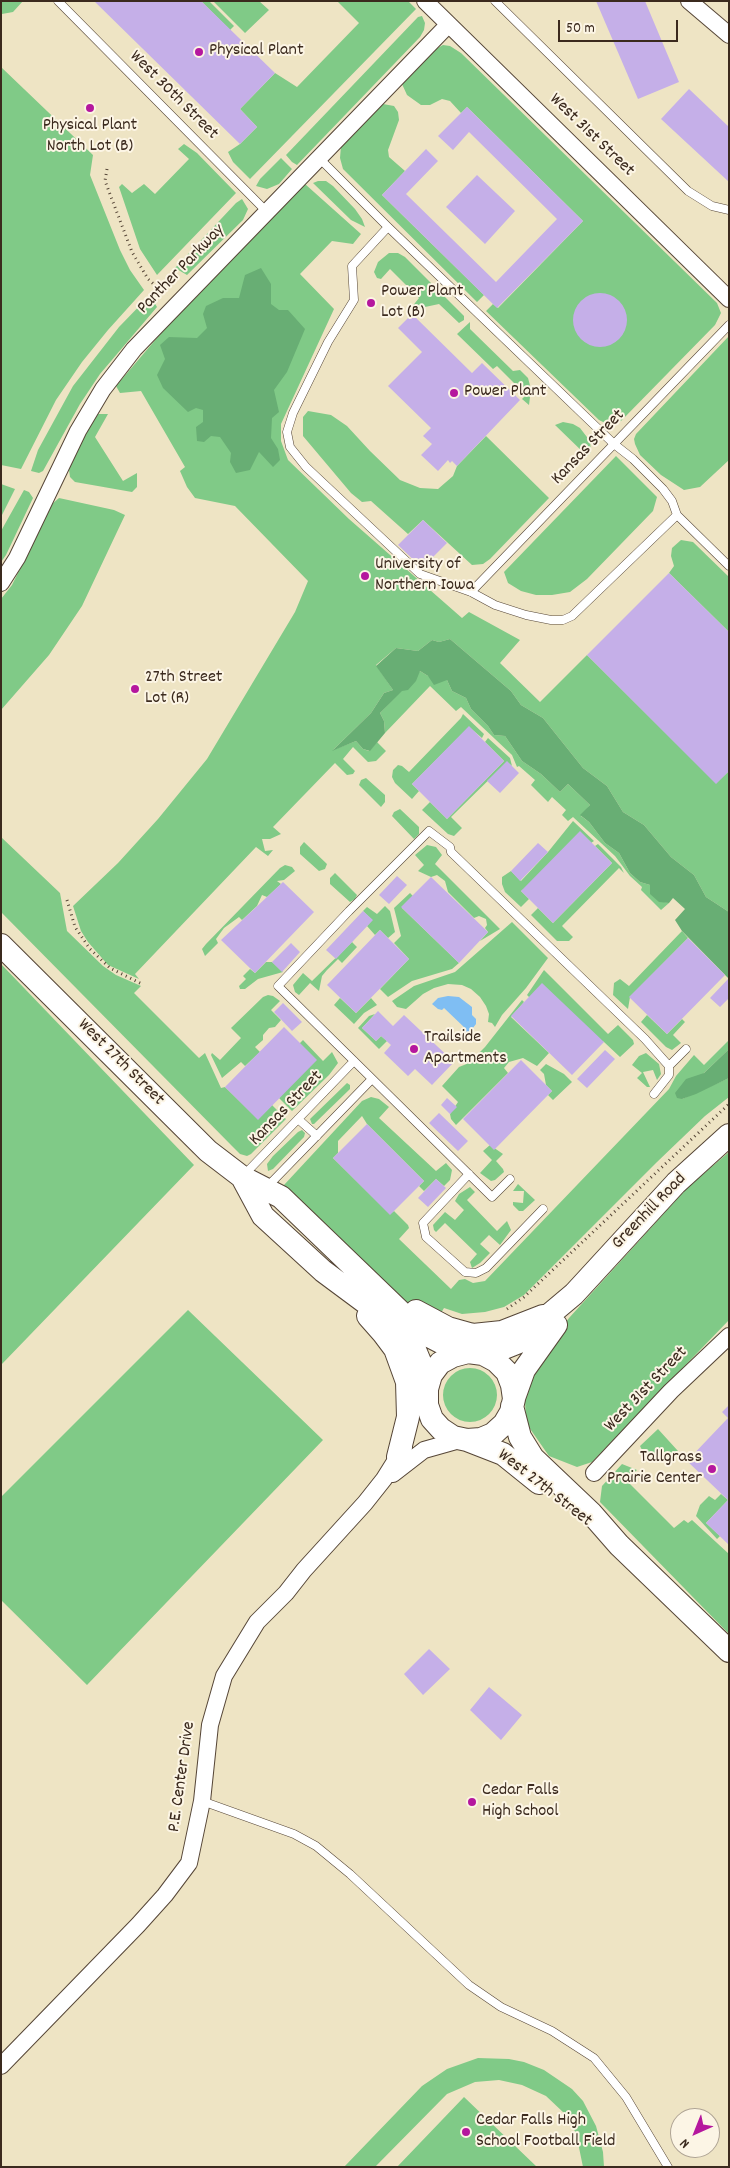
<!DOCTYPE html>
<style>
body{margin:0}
#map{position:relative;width:730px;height:2168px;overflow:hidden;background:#eee4c4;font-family:Dekko,sans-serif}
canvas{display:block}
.frame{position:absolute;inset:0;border:2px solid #3b2a1e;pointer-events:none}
.north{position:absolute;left:670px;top:2108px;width:50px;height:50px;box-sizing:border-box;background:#fcf5e5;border:1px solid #afa495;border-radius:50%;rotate:224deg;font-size:14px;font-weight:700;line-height:20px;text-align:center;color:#3b2a1e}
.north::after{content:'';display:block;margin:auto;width:18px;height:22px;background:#b5179e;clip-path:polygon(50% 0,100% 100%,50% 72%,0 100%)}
.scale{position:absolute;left:558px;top:20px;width:120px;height:22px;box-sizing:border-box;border:2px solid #3b2a1e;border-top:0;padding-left:6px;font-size:15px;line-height:18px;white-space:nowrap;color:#3b2a1e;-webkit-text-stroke:4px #fcf5e5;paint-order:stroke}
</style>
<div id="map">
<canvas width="730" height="2168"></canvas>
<div class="frame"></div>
<div class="north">N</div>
<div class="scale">50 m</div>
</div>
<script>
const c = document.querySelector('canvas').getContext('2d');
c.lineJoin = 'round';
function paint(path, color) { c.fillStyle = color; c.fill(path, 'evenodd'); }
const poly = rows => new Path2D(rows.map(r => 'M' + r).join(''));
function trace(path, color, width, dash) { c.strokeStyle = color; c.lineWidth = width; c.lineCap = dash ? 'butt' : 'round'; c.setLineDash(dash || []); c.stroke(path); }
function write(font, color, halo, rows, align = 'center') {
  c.font = font + ' Dekko,sans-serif'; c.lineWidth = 4; c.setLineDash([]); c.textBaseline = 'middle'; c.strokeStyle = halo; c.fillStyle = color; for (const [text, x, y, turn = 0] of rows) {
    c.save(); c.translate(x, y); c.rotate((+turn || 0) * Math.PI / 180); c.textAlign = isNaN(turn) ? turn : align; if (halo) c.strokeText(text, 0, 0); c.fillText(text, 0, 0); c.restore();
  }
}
paint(poly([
 [1,1,23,1,13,12,2,14],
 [201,1,209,1,234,26,230,30],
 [213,1,259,1,269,10,245,33],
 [337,1,408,1,416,9,250,179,233,162,228,152,240,144,257,127,240,109,275,73,297,87,359,23],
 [422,16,425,23,424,30,420,37,297,165,292,162,286,155,418,17],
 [443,45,450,46,461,53,717,303,721,313,715,325,621,421,609,425,599,420,486,311,493,304,498,308,583,221,467,107,461,113,450,101,442,99,430,105,421,105,407,95,402,84,434,50],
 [1,67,93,155,90,175,120,250,130,270,144,290,108,330,82,362,56,400,21,469,1,465],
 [383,104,394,106,398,112,399,120,388,150,389,157,405,171,382,195,484,295,477,302,343,169,340,158,341,146],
 [184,144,197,153,236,193,157,275,140,249,119,187,122,184,132,193,144,184,155,194,189,159,178,149],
 [281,158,292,169,279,184,267,189,256,186,260,179],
 [318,181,326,181,333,186,355,209,362,219,365,227,351,220,313,183],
 [305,184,361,234,353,244,332,241,300,274,334,309,281,424,281,441,288,460,349,519,462,618,469,612,520,640,500,663,540,702,587,655,716,783,729,771,729,912,706,897,694,875,671,857,644,825,623,812,607,786,583,768,543,718,521,705,511,691,450,639,439,642,432,640,418,651,396,648,376,665,393,690,384,693,371,713,333,750,356,741,363,749,369,751,377,742,386,751,376,761,368,762,353,747,343,759,355,771,353,774,347,775,335,763,273,827,281,834,270,839,262,839,265,851,273,850,268,856,256,847,135,974,139,979,108,965,88,942,81,931,73,906,118,863,158,819,207,759,295,612,308,581,235,506,195,498,187,487,180,471,185,467,141,391,120,393,116,386,168,325],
 [242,199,248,209,243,220,187,275,175,268,236,203],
 [389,253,398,253,405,257,464,316,464,320,459,323,439,304,411,310,411,308,419,298,390,269,381,279,377,278,374,272,378,262],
 [150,295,157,307,100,374,80,404,43,471,39,473,31,471,38,450,73,386,119,327],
 [470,322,470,329,513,371,520,370,528,378,531,389,529,405,522,399,526,395,497,366,493,369,457,334],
 [729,336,729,460,700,487,684,490,661,475,640,455,635,444,634,439,636,434],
 [308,411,331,415,347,426,370,451,400,480,420,488,438,489,453,476,457,466,486,436,549,498,490,559,483,564,472,565,423,520,408,534,371,501,362,502,351,493,303,436,303,417],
 [96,414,108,414,95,437,123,481,137,473,137,487,132,492,75,482,70,477,69,470,72,458],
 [563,422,573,424,580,428,590,441,591,452,587,456,555,425],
 [616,456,657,497,653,511,587,579,570,592,552,595,536,595,521,591,508,583,504,572],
 [1,484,15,489,1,517],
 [24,490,29,492,33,498,6,555,1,562,1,531],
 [59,498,114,510,125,515,82,606,49,655,1,710,1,599,12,585,52,504],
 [681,540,693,542,729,577,729,632,669,573,674,566,671,556,672,548],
 [420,671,428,676,447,680,452,691,466,698,471,709,488,726,494,735,505,736,522,761,541,774,560,792,568,784,590,805,581,816,589,822,605,843,619,853,630,873,640,882,650,885,659,901,669,903,661,910,641,890,642,887,630,876,615,856,573,817,568,821,562,815,566,810,552,797,548,802,531,785,535,780,519,766,517,767,512,755,461,707,456,711,430,686,385,733,384,721,380,713],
 [463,714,484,734,482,738,469,727,412,784,419,791,412,799,395,783,392,777,393,770,398,765,402,766,409,772,461,718],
 [488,738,510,758,512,766,507,762,451,817,462,828,454,836,448,834,422,810,430,802,447,819,504,761,485,742],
 [366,778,385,795,385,802,381,807,359,785,361,780],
 [400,809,419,827,419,834,414,839,392,816,394,812],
 [573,821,594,841,521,891,529,899,521,907,505,892,502,884,502,877,511,871,521,881,548,852],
 [1,837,60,893,67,931,103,966,116,975,141,986,134,993,199,1058,205,1053,221,1088,225,1087,258,1119,272,1105,286,1119,251,1154,247,1156,240,1154,232,1146,1,912],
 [304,842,327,864,325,869,319,871,300,854,300,847],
 [598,844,621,867,624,873,619,868,562,926,573,937,569,941,557,941,531,915,538,908,553,923,612,863,595,846],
 [427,845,436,847,442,855,435,864,500,929,480,941,488,932,485,928,487,925,486,919,479,916,474,918,448,892,445,881,437,875,431,877,418,871,424,865,415,855],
 [285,865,292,867,295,871,284,880,277,881,281,884,267,897,262,895,257,906,242,920,239,917,224,928,216,939,218,943,205,956,202,949,206,944,280,868],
 [335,873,357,895,355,899,350,902,330,884,330,878],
 [410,893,413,896,402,908,459,963,452,969,412,981,388,997,380,989,409,959,394,943,401,936,394,908],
 [385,906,390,911,395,932,388,938,380,930,375,935,367,926,372,920,363,911,367,907,377,914],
 [512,922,548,958,526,988,502,1015,495,1027,492,1023,488,1022,489,1014,486,1006,480,997,471,989,462,985,448,984,434,988,423,994,406,1009,397,1007,392,1001,414,986,455,972],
 [682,931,688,938,630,997,628,1009,613,995,614,983,620,979,629,986],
 [352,942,357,947,342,963,338,959,327,970,322,976,319,991,310,983,299,995,295,992,293,985,303,973,312,981],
 [266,962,272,962,283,972,258,979,245,989,240,989,239,986,246,979,243,976,250,969,255,973],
 [1,964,194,1165,1,1365],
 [544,970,608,1034,618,1025,633,1040,634,1044,620,1057,604,1042,529,997,527,995],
 [268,995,273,996,280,1001,271,1010,281,1020,275,1027,269,1028,263,1035,263,1040,255,1047,260,1052,245,1066,241,1062,222,1078,211,1055,212,1053,220,1060,241,1038,231,1028,263,997],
 [340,998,356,1013,371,998,377,1005,364,1013,354,1024,334,1005],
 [522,1000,524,1002,511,1017,549,1053,537,1066,523,1058,509,1062,504,1068,508,1073,456,1125,451,1119,450,1114,458,1102,442,1086,459,1067,469,1063,485,1047],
 [375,1014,362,1028,376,1041,381,1036,387,1041,379,1049,358,1028,369,1016],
 [647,1015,667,1034,682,1019,685,1022,673,1035,681,1043,672,1050,666,1047,641,1022],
 [303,1040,323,1061,332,1052,338,1063,329,1075,292,1111,279,1098,300,1043],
 [729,1040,729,1049,704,1073,682,1099,729,1078,729,1097,705,1116,657,1162,524,1295,504,1307,485,1312,462,1314,444,1308,438,1318,447,1341,282,1190,284,1185,362,1101,371,1097,379,1099,389,1107,379,1118,436,1171,446,1163,452,1170,450,1180,444,1186,436,1179,424,1191,419,1186,424,1181,367,1124,362,1116,338,1141,338,1153,333,1158,390,1214,394,1211,408,1225,409,1228,399,1239,451,1289,459,1280,465,1279,473,1283,485,1281,669,1089,676,1076,694,1055,704,1065],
 [646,1053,659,1064,661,1074,657,1080,653,1070,643,1072,650,1087,647,1087,637,1078,642,1073,632,1065,639,1056],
 [546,1064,564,1074,572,1082,553,1100,548,1095,552,1091,546,1085,544,1074,540,1070],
 [347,1083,350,1085,350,1089,314,1124,312,1124,310,1119],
 [302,1130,305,1133,304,1137,273,1169,268,1171,267,1164,273,1156,298,1132],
 [490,1145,503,1154,496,1161,503,1169,504,1172,495,1180,491,1181,480,1173,492,1160,483,1151],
 [729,1152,729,1320,592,1462,577,1467,549,1456,526,1423,524,1379,569,1318,688,1187],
 [518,1184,535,1200,523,1211,519,1211,513,1205,513,1202,523,1203,524,1191,513,1191],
 [470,1187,475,1192,467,1200,497,1231,507,1221,511,1230,500,1245,489,1235,480,1244,490,1253,480,1263,472,1268,470,1262,477,1254,445,1223,436,1232,434,1230,433,1225,445,1212,455,1220,464,1210,455,1201,459,1194],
 [188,1310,323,1440,87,1685,1,1600,1,1497],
 '443 1395a27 27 0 1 1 54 0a27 27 0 1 1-54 0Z',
 [658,1429,678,1451,673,1457,661,1450,651,1460,644,1454,640,1446],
 [622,1464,637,1470,626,1480,674,1528,684,1520,688,1523,692,1520,729,1554,729,1634,600,1502,602,1486],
 [721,1494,728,1500,706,1523,720,1536,717,1539,696,1516,700,1505,709,1496,715,1500],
 [478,2058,509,2059,524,2062,544,2070,572,2089,583,2101,596,2126,603,2152,604,2167,583,2167,576,2133,564,2113,546,2096,522,2085,499,2080,475,2082,447,2094,375,2167,344,2167,422,2086,447,2069],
 [464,2097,537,2167,397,2167]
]), '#80ca87');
paint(poly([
 [261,268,271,284,271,304,279,310,288,310,305,329,287,372,274,390,279,412,272,418,271,438,278,449,280,460,273,467,259,452,250,470,236,473,230,462,231,453,220,437,211,436,204,442,197,441,196,427,203,422,203,410,196,408,188,412,163,388,157,375,165,359,160,345,169,337,197,338,207,328,203,314,206,306,223,298,239,298,245,275],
 [450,639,511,691,521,705,543,718,583,768,607,786,623,812,644,825,671,857,694,875,706,897,729,912,729,979,682,931,675,920,685,909,673,898,669,903,659,902,650,894,650,885,640,882,630,873,619,853,605,843,589,822,580,815,590,805,568,784,560,792,541,774,522,761,505,736,494,735,488,726,471,709,466,698,452,691,447,680,434,685,428,676,420,671,416,681,408,690,402,691,380,713,384,721,385,733,370,751,363,749,356,741,332,751,371,713,384,693,393,690,376,666,396,648,418,651,432,640,439,642],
 [729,1049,729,1078,696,1094,682,1099,677,1098,675,1093,686,1079,704,1073]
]), '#68ae74');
paint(poly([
 [448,996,459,997,472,1007,472,1015,476,1019,476,1024,466,1037,462,1033,466,1029,444,1008,442,1010,438,1009,432,1004,438,998]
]), '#7fbef3');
paint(poly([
 [94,1,201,1,275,73,240,109,257,127,240,144],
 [596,1,645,1,679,82,638,99],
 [689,89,729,127,729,182,661,119],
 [467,107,583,221,497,308,382,195,426,149,438,161,406,194,496,282,557,219,469,132,453,150,438,136],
 [477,175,515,211,485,244,446,207],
 '573 320a27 27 0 1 1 54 0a27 27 0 1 1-54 0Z',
 [412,314,472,373,482,363,520,400,457,466,452,461,450,463,448,460,438,471,421,455,432,444,423,436,431,428,388,386,422,352,398,328],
 [423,520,447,543,422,568,398,545],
 [669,573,729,632,729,771,716,784,587,655],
 [469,726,504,761,447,819,412,784],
 [507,761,519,773,500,793,487,781],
 [580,831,612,863,553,923,521,891],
 [538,843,548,852,520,881,511,871],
 [397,876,407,885,389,904,379,895],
 [431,877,488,932,459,963,401,907],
 [283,882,314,912,255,973,221,940],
 [363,911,373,920,336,959,326,950],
 [380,930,409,959,356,1013,327,985],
 [688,938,725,975,667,1034,629,997],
 [291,943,300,952,282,972,272,962],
 [729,978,729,998,720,1007,710,998],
 [542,983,604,1042,572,1075,511,1016],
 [283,1003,302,1022,292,1031,274,1012],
 [378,1011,393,1026,404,1015,454,1062,432,1085,415,1069,408,1076,384,1053,391,1045,381,1036,376,1041,362,1028],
 [284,1027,317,1060,258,1120,225,1087],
 [605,1050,615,1059,587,1088,577,1079],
 [521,1060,552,1091,494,1150,463,1119],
 [447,1098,457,1107,450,1114,441,1105],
 [439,1113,468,1141,458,1151,429,1123],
 [367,1124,424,1181,390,1215,333,1158],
 [436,1179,446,1188,428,1207,418,1198],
 [729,1405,729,1545,706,1523,728,1500,687,1461,728,1418,722,1412],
 [429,1649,450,1669,423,1695,404,1674],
 [489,1687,522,1715,501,1740,470,1710]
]), '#c5afe8');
const lane = poly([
 [58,1,266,211],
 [495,1,688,191,712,206,729,210],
 [319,158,388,227,614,444,633,459,663,489,672,501,677,515,572,616,563,620,551,620,526,615,495,605,471,592,420,574,306,467,290,447,287,432,293,413,328,342,354,300,352,266,388,227],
 [677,515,729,566],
 [471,592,729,325],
 [654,1094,669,1075,669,1066,686,1049],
 [298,1119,317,1136],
 [469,1174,423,1223,426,1237,465,1272,476,1273,486,1268,543,1209],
 [244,1175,354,1061],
 [510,1179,492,1197,278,986,349,911,429,831,450,847,451,852,645,1039,669,1066],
 [268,1186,372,1079],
 [202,1801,294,1834,316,1846,350,1874,469,1985,501,2007,552,2031,594,2058,626,2097,668,2167]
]);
const street = poly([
 [425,1,729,299],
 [689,1,729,35],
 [1,583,17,558,78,431,103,389,134,349,448,25],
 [594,1473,671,1391,729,1336],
 [393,1474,424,1450,463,1439],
 [1,2066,138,1925,165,1895,189,1863,202,1801,210,1725,224,1676,257,1622,286,1593,304,1570,365,1503,384,1479,404,1447]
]);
const secondary = poly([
 [1,945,208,1151,242,1177,281,1197,412,1323,427,1335,456,1350,468,1352],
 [242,1177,263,1216,323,1271,389,1320,405,1335,413,1345,423,1369,427,1389],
 [416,1311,448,1328,473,1335,502,1332,543,1316],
 [368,1316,383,1333,395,1349,407,1382,408,1417,398,1457],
 [483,1354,496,1361,507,1372,512,1385,514,1399,511,1412,504,1424,493,1434,481,1439,467,1440,453,1437,441,1429,432,1419,427,1405,427,1389,431,1375,440,1363,453,1356,468,1352,483,1354,494,1352,524,1340,549,1315,574,1294,676,1183,729,1135],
 [514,1398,524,1370,556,1325],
 [512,1406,520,1437,533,1458,591,1513,619,1545,729,1651],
 [467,1440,503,1454,539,1483]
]);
trace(lane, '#564637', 9);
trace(street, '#564637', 18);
trace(secondary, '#564637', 24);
trace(poly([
 [107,169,105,181,132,252,148,279,167,296],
 [67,900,75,927,90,949,110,968,142,984],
 [507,1309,524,1297,729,1104]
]), '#564637', 3, [1, 4]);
trace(lane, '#fff', 8);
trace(street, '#fff', 16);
trace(secondary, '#fff', 22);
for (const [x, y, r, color] of [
 [199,52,5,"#b5179e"],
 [90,108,5,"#b5179e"],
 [371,303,5,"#b5179e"],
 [454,393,5,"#b5179e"],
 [365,576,5,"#b5179e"],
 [135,689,5,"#b5179e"],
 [414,1049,5,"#b5179e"],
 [712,1469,5,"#b5179e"],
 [472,1802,5,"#b5179e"],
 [466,2132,5,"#b5179e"]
]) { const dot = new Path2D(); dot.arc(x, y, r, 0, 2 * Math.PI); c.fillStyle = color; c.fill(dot); trace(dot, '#fcf5e5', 2); }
write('18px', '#3b2a1e', '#fcf5e5', [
 ["Physical Plant",209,52],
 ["Physical Plant",90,127,"center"],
 ["North Lot (B)",90,148,"center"],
 ["Power Plant",381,293],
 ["Lot (B)",381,314],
 ["Power Plant",464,393],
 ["University of",375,566],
 ["Northern Iowa",375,587],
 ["27th Street",145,679],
 ["Lot (R)",145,700],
 ["Trailside",424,1039],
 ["Apartments",424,1060],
 ["Tallgrass",702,1459,"right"],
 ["Prairie Center",702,1480,"right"],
 ["Cedar Falls",482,1792],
 ["High School",482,1813],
 ["Cedar Falls High",476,2122],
 ["School Football Field",476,2143]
], 'left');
write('18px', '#3b2a1e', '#fcf5e5', [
 ["West 30th Street",173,96,45],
 ["West 31st Street",591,136,44],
 ["Panther Parkway",182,270,-46],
 ["Kansas Street",589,448,-46],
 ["West 27th Street",120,1063,45],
 ["Kansas Street",287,1109,-46],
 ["Greenhill Road",650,1212,-46],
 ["West 31st Street",647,1390,-46],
 ["West 27th Street",544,1489,38],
 ["P.E. Center Drive",183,1777,-82]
]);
</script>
